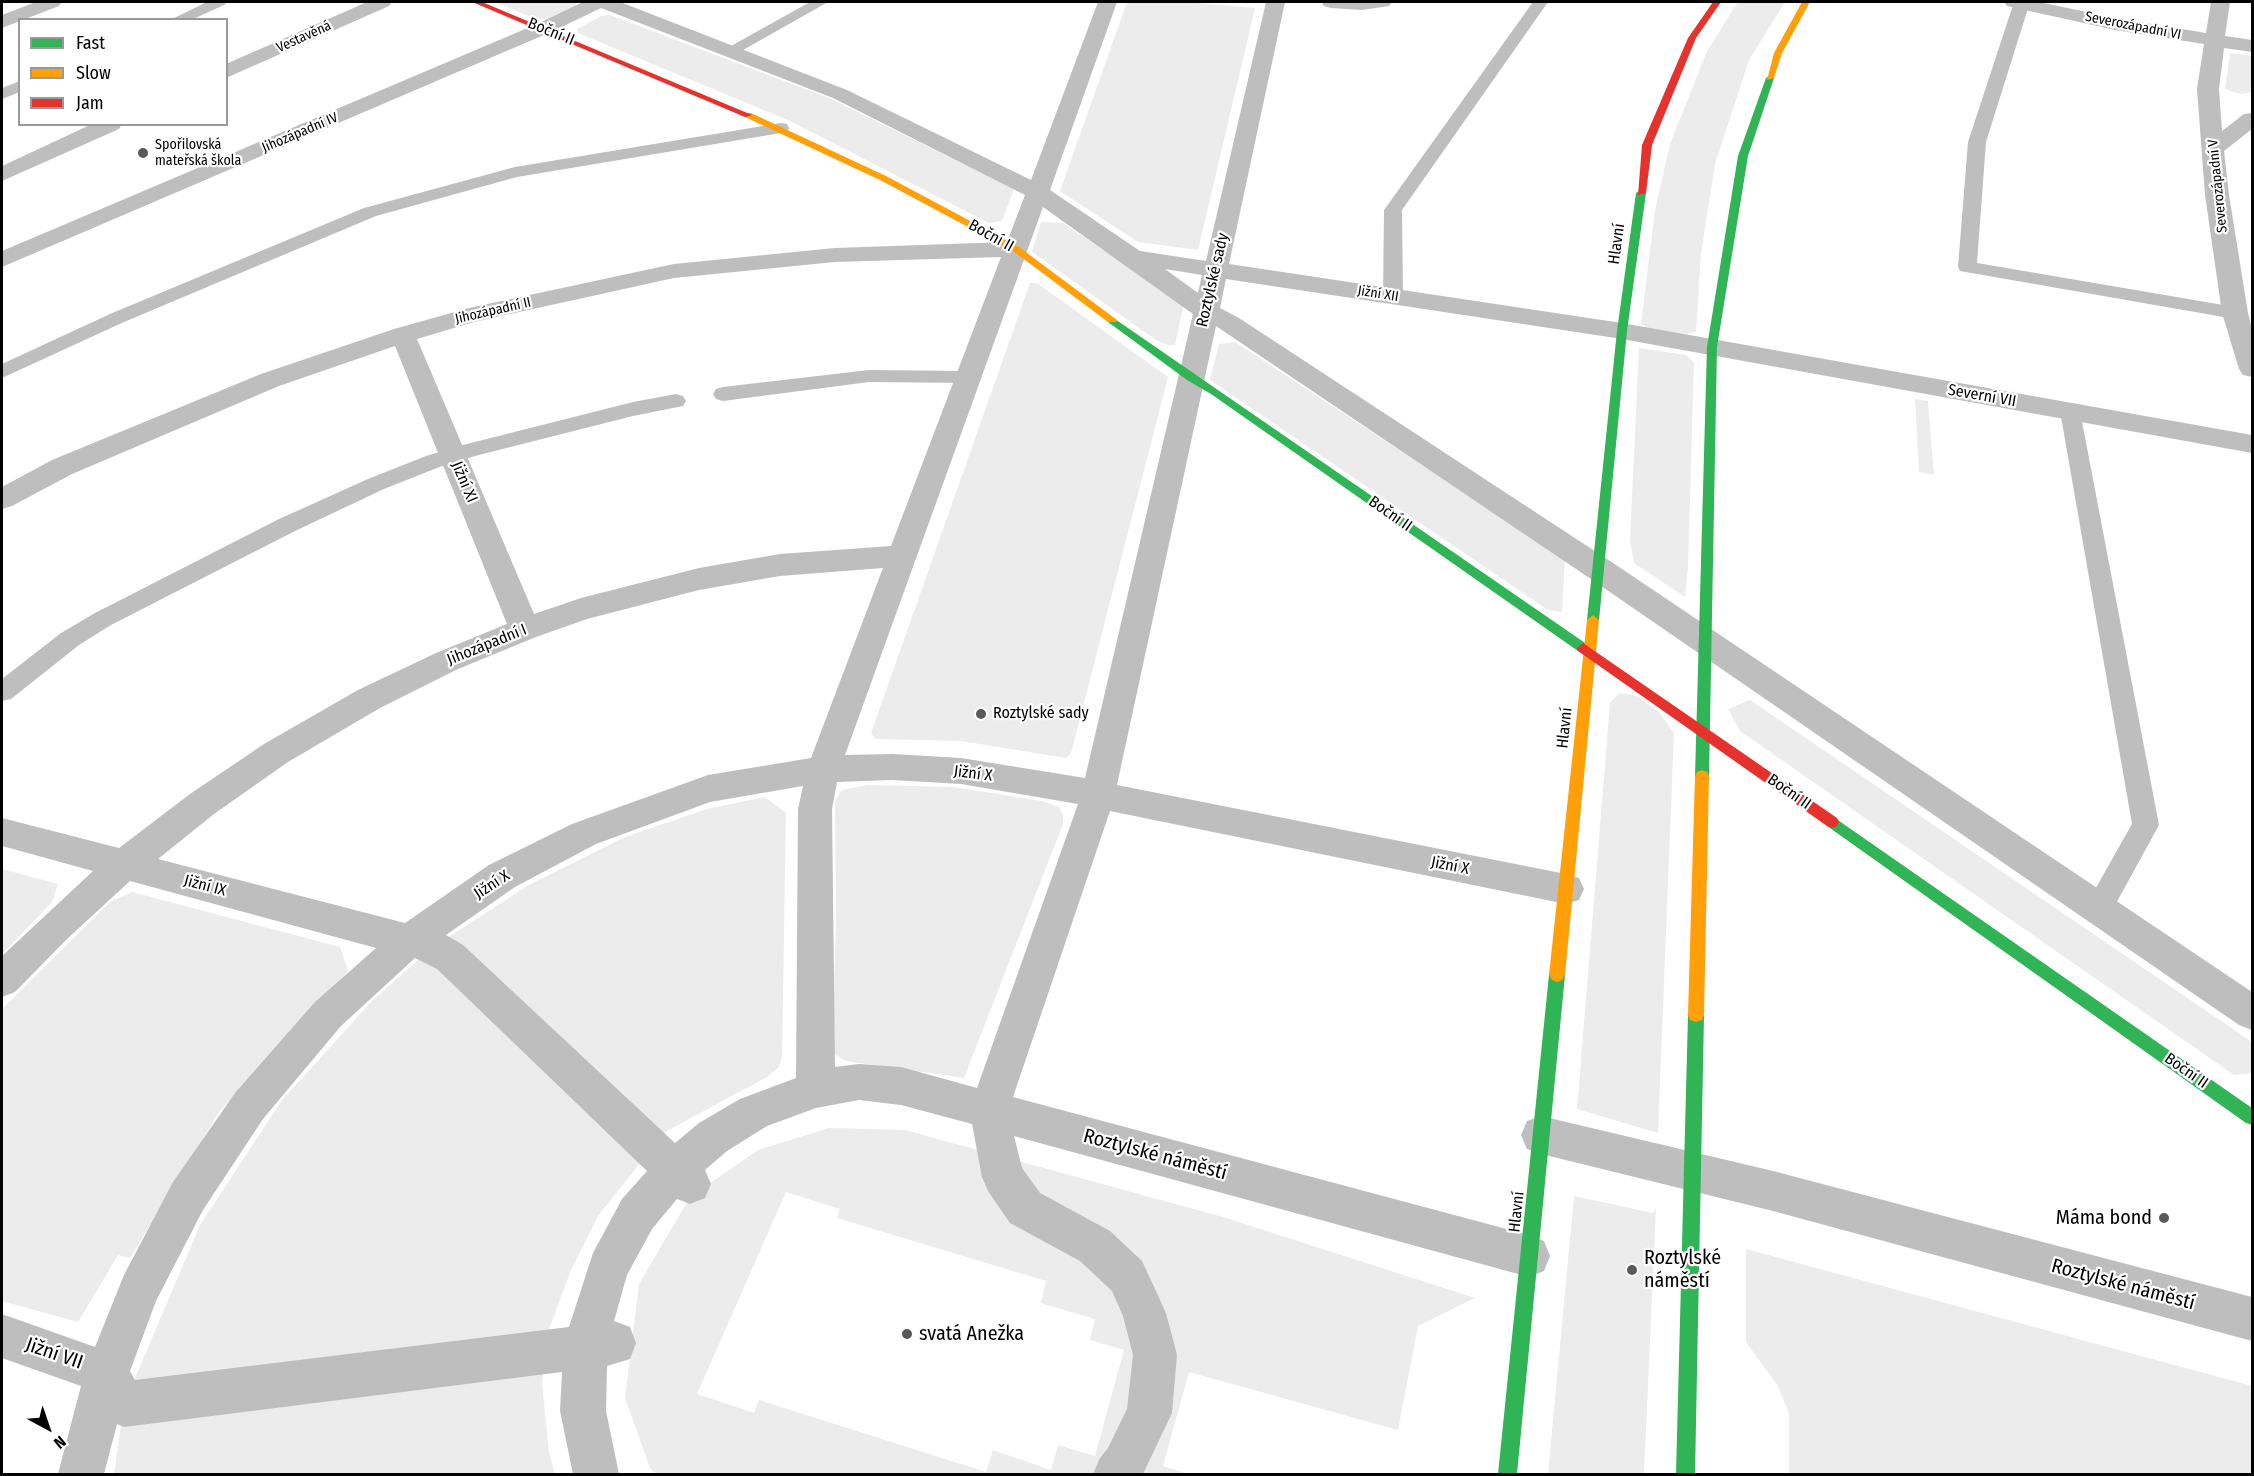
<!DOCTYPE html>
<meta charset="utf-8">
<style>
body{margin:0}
#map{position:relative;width:2254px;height:1476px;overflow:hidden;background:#fff;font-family:"Fira Sans Condensed",sans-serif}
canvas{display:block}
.frame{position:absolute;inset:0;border:3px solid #000;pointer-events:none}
.legend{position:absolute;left:18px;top:18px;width:210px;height:108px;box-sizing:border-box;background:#fff;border:2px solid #999;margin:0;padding:8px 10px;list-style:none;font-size:18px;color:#000}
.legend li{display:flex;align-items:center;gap:12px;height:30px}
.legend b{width:30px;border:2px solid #999}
.north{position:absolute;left:18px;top:1398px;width:60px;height:60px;-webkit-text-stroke:4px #fff;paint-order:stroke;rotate:140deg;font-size:16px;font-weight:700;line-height:24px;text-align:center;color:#000}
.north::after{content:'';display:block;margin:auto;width:21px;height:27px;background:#000;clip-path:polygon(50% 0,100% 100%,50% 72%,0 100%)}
</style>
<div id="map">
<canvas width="2254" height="1476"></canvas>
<div class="frame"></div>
<ul class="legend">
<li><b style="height:8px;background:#30b455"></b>Fast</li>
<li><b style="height:8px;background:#ff9f0a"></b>Slow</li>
<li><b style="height:8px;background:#e5322d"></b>Jam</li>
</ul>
<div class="north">N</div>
</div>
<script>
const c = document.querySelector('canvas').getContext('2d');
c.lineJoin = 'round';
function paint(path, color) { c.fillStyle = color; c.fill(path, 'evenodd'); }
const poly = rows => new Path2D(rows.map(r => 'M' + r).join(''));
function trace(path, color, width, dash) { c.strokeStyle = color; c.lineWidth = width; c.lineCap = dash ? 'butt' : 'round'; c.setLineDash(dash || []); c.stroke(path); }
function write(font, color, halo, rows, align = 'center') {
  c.font = font + ' "Fira Sans Condensed",sans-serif'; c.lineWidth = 4.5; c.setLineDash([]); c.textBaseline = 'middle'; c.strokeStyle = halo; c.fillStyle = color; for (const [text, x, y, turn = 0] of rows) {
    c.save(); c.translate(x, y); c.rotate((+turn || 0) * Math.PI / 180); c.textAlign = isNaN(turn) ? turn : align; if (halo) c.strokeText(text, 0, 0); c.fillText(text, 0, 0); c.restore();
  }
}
paint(poly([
 [495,2,578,2,575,6,547,19,536,19],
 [1127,2,1186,2,1255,8,1198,250,1138,242,1060,191],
 [1738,2,1785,2,1749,60,1715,164,1701,254,1696,332,1687,334,1650,329,1641,324,1655,210,1670,144,1707,51],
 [610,15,829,98,1014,189,1002,221,989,223,790,121,578,33,577,29,601,16],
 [2230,53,2252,56,2252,92,2241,94,2225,89],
 [1041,222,1063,223,1184,304,1175,345,1168,345,1156,340,1032,252],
 [1030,283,1037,283,1168,377,1071,753,1066,758,961,741,876,739,871,733],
 [1235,342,1565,559,1562,612,1548,610,1210,380,1219,344],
 [1639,348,1686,355,1694,362,1688,567,1685,597,1634,563,1630,540],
 [1915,399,1928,401,1934,475,1919,472],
 [1619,693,1637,696,1659,712,1674,733,1658,1133,1577,1109,1610,703],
 [1750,700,2252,1042,2252,1073,2234,1075,1740,731,1728,709],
 [868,785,954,787,1042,801,1059,807,1063,815,1063,824,964,1078,846,1061,832,1053,836,921,835,801,842,790],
 [765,797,786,813,782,1056,779,1067,767,1077,665,1132,598,1216,571,1270,549,1329,542,1383,549,1453,555,1474,114,1474,124,1404,200,1225,282,1100,373,1000,433,947,529,885,625,837,707,809],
 [2,869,58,884,52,902,2,954],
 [132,892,340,947,348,971,219,1112,130,1258,118,1255,78,1322,2,1301,2,1009,110,902],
 [829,1128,905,1130,1223,1217,1475,1298,1418,1326,1398,1430,1189,1372,1163,1466,1188,1474,656,1474,650,1468,625,1398,639,1284,690,1197,758,1150],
 [786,1192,840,1209,837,1218,1046,1281,1041,1303,1095,1319,1090,1340,1124,1350,1095,1456,1058,1445,1051,1470,993,1450,986,1472,759,1400,754,1413,697,1394],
 [1574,1196,1653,1213,1656,1208,1644,1474,1548,1474],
 [1746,1249,2252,1386,2252,1474,1789,1474,1789,1414,1778,1386,1746,1342]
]), '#ececec');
paint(poly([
 [207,2,227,2,224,5,191,20,170,20,207,2],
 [810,2,828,2,736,54,730,56,722,51,810,2],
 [1533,2,1548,2,1402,210,1403,297,1400,301,1386,301,1383,297,1384,210,1533,2],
 [2014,2,2030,2,1986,142,1977,263,2235,307,2242,309,2245,313,2242,317,2235,319,1960,271,1958,267,1968,142,2014,2],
 [20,81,20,92,2,99,2,88,20,81],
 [781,123,787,124,789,128,787,132,517,177,376,216,124,322,2,378,2,364,110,314,364,208,515,167,781,123],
 [869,370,968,371,975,372,978,377,975,382,968,383,869,382,723,401,716,399,713,394,716,389,723,387,869,370],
 [676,394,683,396,686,401,683,406,633,416,475,456,442,466,384,489,295,531,111,625,79,645,11,699,2,701,2,679,61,633,95,613,279,519,368,479,426,456,463,445,633,402,676,394],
 [2070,404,2077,406,2080,411,2159,825,2108,918,2098,921,2088,918,2084,909,2132,824,2060,411,2063,406,2070,404]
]), '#bebebe');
paint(poly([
 [36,2,62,2,59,6,2,28,2,15,36,2],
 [367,2,392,2,389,6,226,78,226,64,367,2],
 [583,2,620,2,847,90,1031,180,1098,2,1117,2,1050,190,1140,251,1206,261,1266,2,1285,2,1229,264,1622,323,2252,435,2252,453,1622,339,1226,279,1220,308,1239,318,1610,561,2252,992,2252,1030,2239,1025,1588,577,1216,326,1117,785,1566,874,1579,878,1584,889,1579,900,1566,904,1110,811,1013,1097,1529,1235,1544,1241,1550,1256,1544,1271,1529,1277,1014,1136,1022,1168,1040,1193,1110,1231,1142,1261,1166,1313,1177,1355,1172,1413,1143,1474,1093,1474,1100,1458,1108,1448,1127,1409,1133,1355,1123,1316,1112,1291,1080,1261,1010,1223,988,1191,982,1177,972,1124,901,1105,859,1100,816,1108,767,1126,727,1151,705,1170,711,1184,705,1198,690,1204,677,1199,652,1229,627,1275,614,1321,630,1327,636,1343,630,1359,607,1366,606,1411,619,1474,573,1474,560,1411,562,1372,124,1427,117,1424,104,1474,58,1474,81,1386,2,1358,2,1314,95,1347,124,1275,173,1182,235,1093,315,1002,376,948,130,881,67,939,15,992,2,997,2,956,93,871,2,846,2,818,119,848,190,794,264,744,358,690,436,653,507,624,395,346,279,386,72,474,12,506,2,509,2,487,52,460,261,374,394,329,469,308,674,264,835,248,1007,242,1025,195,833,98,601,8,551,32,2,267,2,251,537,24,583,2],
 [1043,207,1193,314,1085,778,961,758,893,754,845,755,1043,207],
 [1001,257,891,546,780,554,699,568,581,598,534,614,417,339,474,322,674,278,835,262,1001,257],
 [1165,269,1202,275,1198,293,1165,269],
 [883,568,811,758,708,775,572,824,489,865,405,923,158,859,214,814,288,762,380,708,458,669,536,637,587,619,699,590,780,576,883,568],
 [893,780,961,784,1078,804,977,1088,901,1067,859,1064,835,1067,832,809,837,782,893,780],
 [803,786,798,809,796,1078,740,1099,699,1123,675,1143,463,945,446,935,515,887,596,844,710,802,803,786],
 [415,958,437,969,647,1171,622,1199,593,1253,569,1327,135,1380,130,1371,156,1301,203,1210,263,1119,341,1026,415,958],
 [1321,2,1392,2,1389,6,1362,10,1331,8,1324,6,1321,2],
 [2004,2,2039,2,2115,18,2206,33,2211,2,2230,2,2225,36,2252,40,2252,52,2224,48,2219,89,2222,131,2244,114,2252,113,2252,129,2224,151,2229,195,2248,313,2252,329,2252,377,2243,375,2239,369,2222,313,2205,195,2197,89,2204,44,2115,30,2007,6,2004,2],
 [92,124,122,124,119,129,2,181,2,166,92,124],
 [1541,1116,1773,1171,2252,1297,2252,1341,1773,1211,1541,1154,1527,1149,1521,1135,1527,1121,1541,1116]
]), '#bebebe');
paint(poly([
 [1770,75,1774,78,1748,156,1717,347,1709,776,1707,780,1702,782,1697,780,1695,776,1707,347,1738,156,1766,78,1770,75],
 [1641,190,1646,193,1627,331,1599,620,1593,625,1587,620,1617,331,1636,193,1641,190],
 [1112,317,1588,645,1589,648,1588,651,1578,651,1211,394,1187,380,1108,322,1107,320,1112,317],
 [1832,816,2252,1108,2252,1125,2246,1123,1827,826,1825,822,1827,818,1832,816],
 [1557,968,1562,970,1565,975,1517,1474,1498,1474,1549,975,1552,970,1557,968],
 [1696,1008,1702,1010,1704,1015,1695,1474,1676,1474,1688,1015,1690,1010,1696,1008]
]), '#30b455');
paint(poly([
 [1802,2,1810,2,1782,53,1774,78,1767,80,1774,53,1802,2],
 [745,113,751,113,886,176,1019,247,1117,320,1116,322,1108,322,1013,251,880,180,745,117,745,113],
 [1593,615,1599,620,1565,975,1562,980,1557,982,1552,980,1549,975,1587,620,1593,615],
 [1702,770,1707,772,1709,776,1704,1015,1702,1020,1696,1022,1690,1020,1688,1015,1695,776,1697,772,1702,770]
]), '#ff9f0a');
paint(poly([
 [472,2,482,2,752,115,745,117,472,2],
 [1713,2,1721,2,1696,38,1652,145,1646,193,1638,195,1642,145,1688,38,1713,2],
 [1583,643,1837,818,1839,822,1837,826,1832,828,1827,826,1578,651,1577,648,1583,643]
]), '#e5322d');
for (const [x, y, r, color] of [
 [143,153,6,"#595959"],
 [981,714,6,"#595959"],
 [2164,1218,6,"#595959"],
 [1632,1270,6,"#595959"],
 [907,1334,6,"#595959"]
]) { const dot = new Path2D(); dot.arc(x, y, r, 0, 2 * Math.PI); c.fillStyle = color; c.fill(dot); trace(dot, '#fff', 2); }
write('14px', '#000', '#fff', [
 ["Severozápadní VI",2133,26,11],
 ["Vestavěná",304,37,-24],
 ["Jihozápadní IV",300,133,-23],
 ["Severozápadní V",2218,186,-96],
 ["Jižní XII",1378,294,9],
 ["Jihozápadní II",493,311,-13]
]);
write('14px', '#000', '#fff', [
 ["Spořilovská",155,145],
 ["mateřská škola",155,161]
], 'left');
write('16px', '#000', '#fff', [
 ["Boční II",551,32,22],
 ["Boční II",991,236,29],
 ["Hlavní",1617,244,-82],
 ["Roztylské sady",1213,280,-77],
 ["Severní VII",1982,396,10],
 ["Jižní XI",464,482,67],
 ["Boční II",1390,514,35],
 ["Jihozápadní I",487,645,-22],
 ["Hlavní",1565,728,-84],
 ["Jižní X",973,774,7],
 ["Boční II",1789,792,35],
 ["Jižní X",1450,866,11],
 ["Jižní X",492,885,-33],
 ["Jižní IX",205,886,15],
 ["Boční II",2186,1071,35],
 ["Hlavní",1517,1212,-84]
]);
write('16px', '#000', '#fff', [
 ["Roztylské sady",993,714]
], 'left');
write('20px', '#000', '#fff', [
 ["Roztylské náměstí",1155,1155,15],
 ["Roztylské náměstí",2123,1285,15],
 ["Jižní VII",54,1354,19]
]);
write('20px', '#000', '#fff', [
 ["Máma bond",2152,1218,"right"],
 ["Roztylské",1644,1258],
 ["náměstí",1644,1281],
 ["svatá Anežka",919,1334]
], 'left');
</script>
